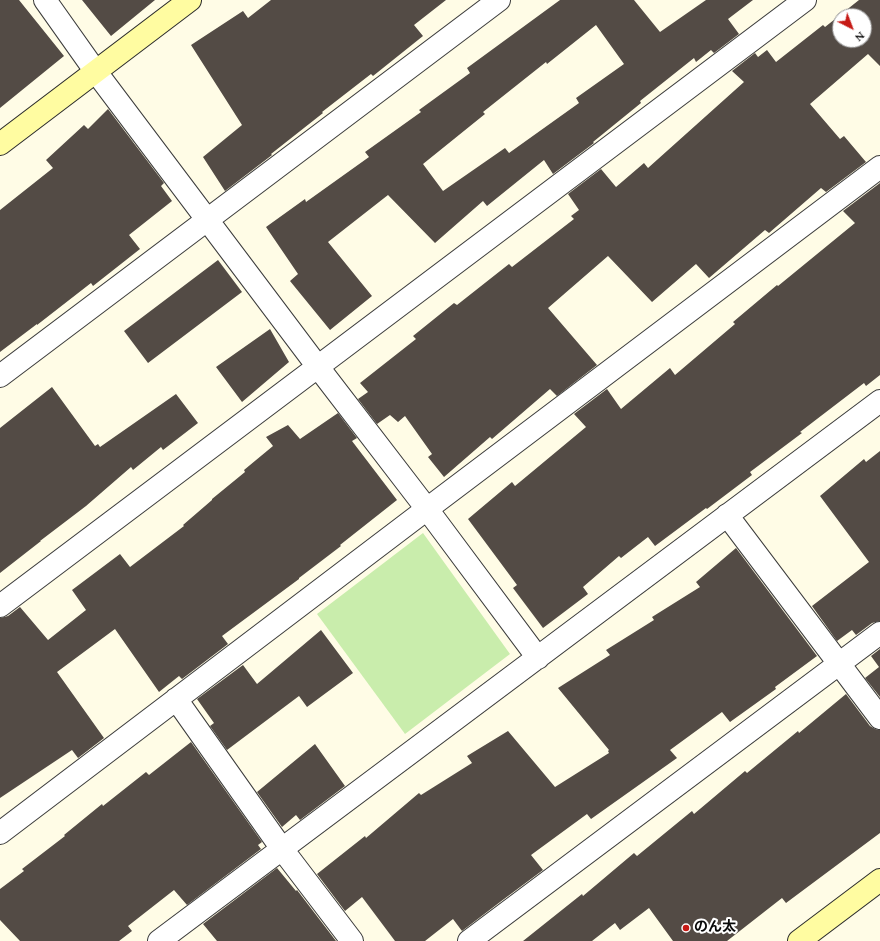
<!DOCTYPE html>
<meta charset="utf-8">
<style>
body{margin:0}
#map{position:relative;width:880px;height:941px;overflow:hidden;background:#fffce6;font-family:Spectral,serif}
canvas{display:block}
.north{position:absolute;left:832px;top:8px;width:40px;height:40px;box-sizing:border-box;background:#fff;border:1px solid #9d9d9d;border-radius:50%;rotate:138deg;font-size:11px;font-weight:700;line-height:16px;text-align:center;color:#090909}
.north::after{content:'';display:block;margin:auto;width:14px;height:18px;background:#c61a15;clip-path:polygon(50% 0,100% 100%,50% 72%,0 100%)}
</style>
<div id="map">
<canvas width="880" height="941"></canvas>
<div class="north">N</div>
</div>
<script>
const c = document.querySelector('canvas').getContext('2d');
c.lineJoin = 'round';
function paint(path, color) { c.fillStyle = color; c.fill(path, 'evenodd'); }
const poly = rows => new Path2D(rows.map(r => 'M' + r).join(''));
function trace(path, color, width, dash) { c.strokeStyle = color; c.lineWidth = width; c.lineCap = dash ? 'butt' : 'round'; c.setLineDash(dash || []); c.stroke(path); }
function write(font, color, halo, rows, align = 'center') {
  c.font = font + ' Spectral,"Noto Sans JP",serif'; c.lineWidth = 4; c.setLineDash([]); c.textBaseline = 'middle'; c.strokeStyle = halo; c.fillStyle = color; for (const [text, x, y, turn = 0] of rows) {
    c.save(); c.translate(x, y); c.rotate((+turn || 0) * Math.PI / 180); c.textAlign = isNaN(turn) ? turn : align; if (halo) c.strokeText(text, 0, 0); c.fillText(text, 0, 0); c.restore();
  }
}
paint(poly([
 [423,533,510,654,405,734,317,614]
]), '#c9edac');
paint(poly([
 [0,0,19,0,64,56,0,108],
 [82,0,155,0,111,36],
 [271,0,446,0,414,25,423,36,373,76,371,74,322,112,323,113,271,154,272,155,225,191,203,157,242,125,191,45,243,11,248,18],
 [560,0,634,0,660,32,706,0,753,0,728,19,739,34,714,53,711,50,696,62,694,58,640,101,641,103,593,142,594,143,553,174,544,160,487,206,483,201,435,243,388,195,328,242,372,296,330,330,290,281,298,274,266,227,305,199,306,202,369,157,365,152,421,112,419,110,470,73,467,68],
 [596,25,624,64,576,98,579,103,509,153,505,148,443,191,423,164,485,114,483,112,546,62,547,64],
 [859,0,880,0,880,66,868,54,810,104,840,139,844,136,866,162,826,192,821,188,769,233,765,230,709,278,696,264,652,302,608,256,548,308,597,365,557,396,550,389,492,439,490,437,444,477,428,457,432,454,405,416,398,422,390,415,377,424,358,399,368,392,360,383,416,339,413,336,454,303,457,305,509,264,512,267,574,219,571,216,579,210,568,194,601,169,616,187,644,163,648,168,744,82,732,71,755,53,758,57,767,50,776,62,823,25,825,27],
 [840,16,864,16,864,40,840,40],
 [108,109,164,183,161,186,172,201,129,235,140,249,93,286,91,283,37,325,37,324,0,352,0,210,53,168,46,160,84,125,88,129],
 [880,183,880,375,866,386,864,383,800,432,802,433,750,472,752,475,707,509,706,508,655,546,648,537,621,558,619,556,583,587,588,594,543,628,513,588,517,585,468,519,512,482,515,486,586,427,574,414,607,389,621,409,670,368,675,375,735,324,733,322,777,285,778,286,855,223,843,211],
 [218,260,242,292,148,363,124,331],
 [270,329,289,362,242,402,216,367],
 [52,387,95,446,98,444,100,447,176,394,198,423,163,450,161,447,133,470,131,467,86,506,40,541,41,541,0,573,0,428],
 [338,413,357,438,352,441,397,500,340,545,341,546,299,578,299,579,222,636,228,644,182,679,179,676,159,692,115,629,57,672,104,738,78,758,72,750,0,798,0,618,8,616,20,607,48,640,86,610,72,590,120,554,130,567,184,526,183,525,212,500,212,499,245,472,244,470,273,446,266,437,288,425,300,439],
 [880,451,880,621,872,623,856,635,852,630,837,641,812,606,869,562,820,496,864,459,866,462],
 [736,548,817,656,775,687,776,689,730,722,722,712,670,750,677,758,591,819,587,814,531,855,543,870,504,899,462,931,453,919,425,941,395,941,362,897,345,911,317,874,365,836,366,838,419,793,421,795,472,763,467,756,508,731,555,787,609,753,608,751,609,750,558,688,610,655,606,650,654,620,652,617,700,587,696,582],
 [321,630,353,673,307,707,299,696,227,750,210,726,214,723,197,699,243,665,257,684],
 [880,649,880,697,865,678,879,667,871,656],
 [846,694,870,726,875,729,880,730,880,833,786,903,782,898,727,941,673,941,649,908,620,930,615,923,592,941,523,941,582,894,583,896,634,853,637,856,692,811,694,814,745,771,747,773,798,731,799,733],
 [191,742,262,842,258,845,261,849,187,905,174,890,128,926,132,931,119,941,20,941,0,920,0,889,24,871,22,869,65,836,64,835,102,804,103,806,146,772,149,775],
 [315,744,345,786,300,820,296,815,282,827,257,792],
 [277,868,296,891,297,890,336,941,217,941,203,924]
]), '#534b45');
const street = poly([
 [45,0,96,72,318,367,427,509,538,658],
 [0,376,499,0],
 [727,515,880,718],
 [0,606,805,0],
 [176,699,282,849,352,941],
 [0,833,427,509,880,167],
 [159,941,880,401],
 [469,941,880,633]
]);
const secondary = poly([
 [0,144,190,0],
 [799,941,880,880]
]);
trace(street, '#3c3c3c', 24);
trace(secondary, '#2b2b2b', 24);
trace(street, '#fff', 22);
trace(secondary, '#fffca1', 22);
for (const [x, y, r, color] of [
 [686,928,4,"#c61a15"]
]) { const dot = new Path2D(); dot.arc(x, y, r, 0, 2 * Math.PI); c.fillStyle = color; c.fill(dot); trace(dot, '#fff', 1.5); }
write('bold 14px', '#090909', '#fff', [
 ["のん太",694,928]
], 'left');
</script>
